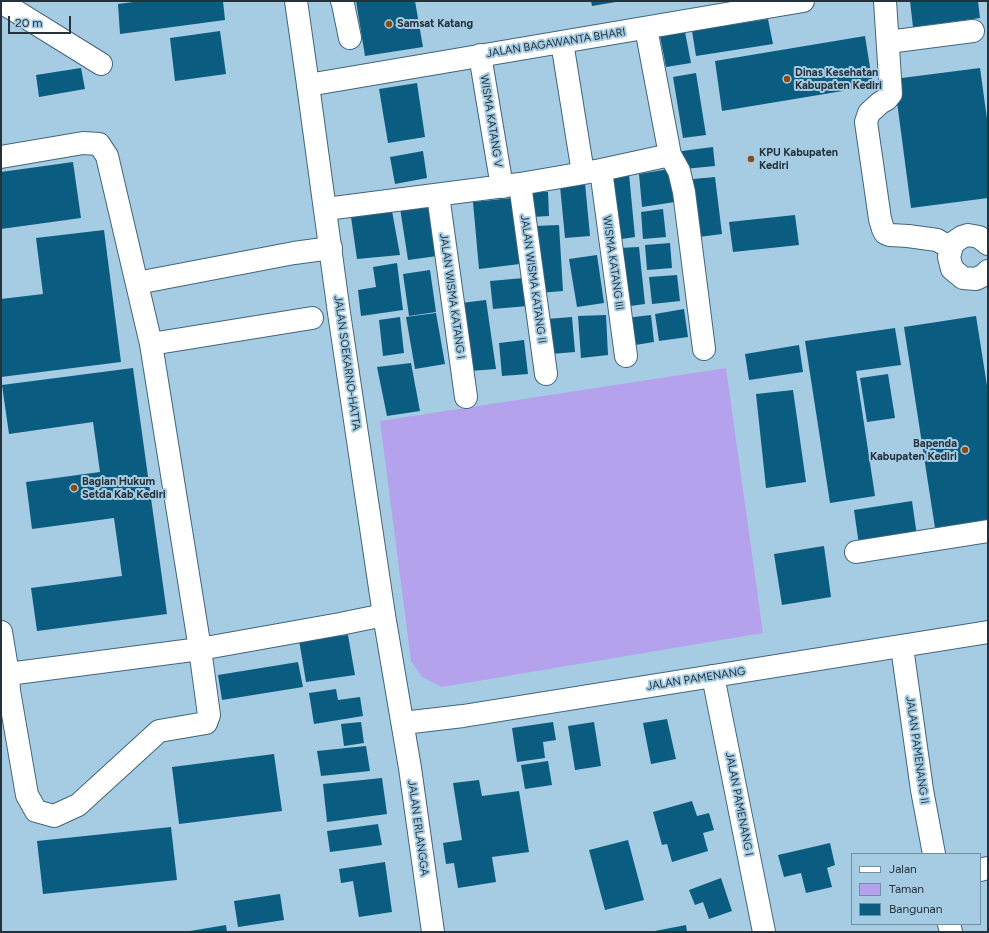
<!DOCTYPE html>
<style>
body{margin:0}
#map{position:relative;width:989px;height:933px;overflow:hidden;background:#a6cce4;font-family:Figtree,sans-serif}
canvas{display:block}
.frame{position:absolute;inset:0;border:2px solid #23323b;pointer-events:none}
.legend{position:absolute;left:851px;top:853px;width:130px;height:72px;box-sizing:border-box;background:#a6cce4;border:1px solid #728ea0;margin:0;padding:5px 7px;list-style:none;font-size:12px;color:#23323b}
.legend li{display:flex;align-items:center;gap:8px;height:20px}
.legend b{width:20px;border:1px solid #728ea0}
.scale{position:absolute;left:8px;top:16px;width:63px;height:18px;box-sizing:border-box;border:2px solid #23323b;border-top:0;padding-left:5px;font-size:12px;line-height:14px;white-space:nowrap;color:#23323b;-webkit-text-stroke:3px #a6cce4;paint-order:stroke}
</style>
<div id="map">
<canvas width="989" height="933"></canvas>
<div class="frame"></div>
<ul class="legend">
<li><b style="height:5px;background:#fff"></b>Jalan</li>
<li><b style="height:11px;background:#b5a2ec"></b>Taman</li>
<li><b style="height:11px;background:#0a5c81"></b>Bangunan</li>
</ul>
<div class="scale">20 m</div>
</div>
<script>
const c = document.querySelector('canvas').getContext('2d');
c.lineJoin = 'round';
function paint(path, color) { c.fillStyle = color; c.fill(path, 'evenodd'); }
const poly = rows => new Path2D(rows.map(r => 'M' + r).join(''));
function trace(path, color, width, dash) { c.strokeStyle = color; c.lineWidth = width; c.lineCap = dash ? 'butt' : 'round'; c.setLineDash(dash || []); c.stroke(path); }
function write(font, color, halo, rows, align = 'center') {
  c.font = font + ' Figtree,sans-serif'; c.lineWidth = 4; c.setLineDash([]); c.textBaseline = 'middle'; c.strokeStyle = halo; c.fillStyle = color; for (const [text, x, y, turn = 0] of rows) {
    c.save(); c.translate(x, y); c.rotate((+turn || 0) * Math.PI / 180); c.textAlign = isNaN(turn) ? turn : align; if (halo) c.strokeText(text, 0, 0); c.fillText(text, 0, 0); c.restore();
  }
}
paint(poly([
 [726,368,763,633,442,687,422,677,411,661,380,421]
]), '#b5a2ec');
paint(poly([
 [141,1,223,1,225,20,120,34,118,4],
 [356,1,415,1,423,47,365,56],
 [591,1,616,1,616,2,592,6],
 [910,1,978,1,980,18,913,27],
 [768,19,773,44,696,56,692,31],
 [220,31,226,74,175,81,170,38],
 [685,32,691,63,666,67,660,36],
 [865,36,873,86,722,111,715,61],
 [81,68,85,89,39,97,36,75],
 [980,68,988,126,988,198,911,208,894,79],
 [696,73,706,135,683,138,673,77],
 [417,83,425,137,388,143,379,89],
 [713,147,715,166,684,169,682,151],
 [423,151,427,178,395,184,390,157],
 [73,162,81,218,1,229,1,172],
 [669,169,675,202,642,207,639,174],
 [629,174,635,237,615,240,610,176],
 [715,177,722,234,699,237,693,179],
 [585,183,590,236,565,238,560,186],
 [530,192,548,192,549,216,532,217],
 [512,198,520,264,479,269,473,202],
 [428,205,437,256,408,260,400,208],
 [663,209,666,237,643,239,641,212],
 [392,211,400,255,357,259,351,217],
 [795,215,799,245,733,252,729,222],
 [559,225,563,291,539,293,535,226],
 [104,230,121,362,1,377,1,299,43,294,36,238],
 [670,243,672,268,647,270,645,245],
 [639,247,645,304,623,307,618,248],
 [597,255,604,303,577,307,569,259],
 [397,263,403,310,361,316,358,290,376,287,373,267],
 [430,270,436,312,409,316,403,274],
 [677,275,680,301,652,304,649,277],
 [524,278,528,306,493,309,490,281],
 [486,300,496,369,470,371,461,303],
 [684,309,688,337,659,341,655,314],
 [436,313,445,364,415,369,406,317],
 [606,315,608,355,581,358,578,316],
 [651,315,654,342,629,346,626,318],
 [976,316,988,392,988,520,935,528,904,327],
 [400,317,404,353,383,356,379,320],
 [572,317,575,352,551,354,547,319],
 [895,328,901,365,856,371,875,496,830,503,805,341],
 [524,340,528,374,502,376,499,343],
 [799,345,803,372,749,380,745,354],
 [411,363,420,411,387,416,377,367],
 [133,368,167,614,37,631,31,588,122,576,114,518,32,529,26,482,100,472,93,422,9,434,2,385],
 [888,374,895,418,867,422,860,378],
 [793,390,806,482,766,488,756,394],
 [912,501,917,536,859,545,854,510],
 [824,546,831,597,782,605,774,554],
 [348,635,355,675,306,682,299,640],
 [298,662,303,687,222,700,218,675],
 [336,689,338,700,360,697,363,716,314,724,309,693],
 [667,719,676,759,651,764,643,723],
 [361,722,364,743,344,746,341,724],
 [553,722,556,740,543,742,545,758,517,762,512,728],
 [594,722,601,766,575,770,568,726],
 [366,746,370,771,321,776,317,751],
 [274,754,282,811,179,824,172,767],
 [548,761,552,785,525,789,521,765],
 [382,778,387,814,327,822,323,784],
 [479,780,482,796,519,791,529,852,492,857,496,882,458,888,454,863,446,864,443,843,462,840,453,783],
 [692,801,697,816,709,813,714,830,703,833,708,851,672,862,667,844,662,845,653,812],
 [378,824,382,845,330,852,327,831],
 [171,827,177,880,43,894,37,841],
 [628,840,644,900,605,910,589,850],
 [830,843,835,865,827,868,832,887,806,893,801,873,784,877,778,855],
 [385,862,392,912,359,917,353,881,341,883,339,869],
 [721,878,732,911,709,919,703,902,695,905,689,890],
 [280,894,284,920,238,927,234,901],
 [226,925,227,932,190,932,190,931],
 [686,925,687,932,655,932,655,931]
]), '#0a5c81');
const minor = poly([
 [342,1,343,4,350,38],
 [885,1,891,94,887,99,880,103,869,113,866,122,880,219,883,229,885,233,890,235,908,236,937,240,951,248],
 [1,2,101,64],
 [646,28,670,155,679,171,684,192,704,349],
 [562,42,583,173],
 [888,42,973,31],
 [480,55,502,187],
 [308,85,803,1],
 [1,157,83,143,99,144,107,156,151,344,200,649,209,715,206,723,159,731,78,805,54,816,36,811,27,795,9,691],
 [601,170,626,356],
 [520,184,546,374],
 [438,195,466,397],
 [326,209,520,184,601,170,670,155],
 [988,244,979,237,968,235,962,237,953,243,949,257,952,269,963,278,976,279,984,275,988,271],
 [137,283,294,253,331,248],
 [151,344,312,318],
 [856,552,988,531],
 [1,632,8,674],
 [902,647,922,790,934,854],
 [713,676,764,932],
 [1,699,9,691,8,674,200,649,340,624,384,615],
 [980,870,988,868],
 [949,924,951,932]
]);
const major = poly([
 [296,1,308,85,339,313,384,615,410,768,433,932],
 [403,723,463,716,988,632]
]);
trace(minor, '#42657a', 24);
trace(major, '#42657a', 24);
trace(minor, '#fff', 22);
trace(major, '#fff', 22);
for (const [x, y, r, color] of [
 [389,24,4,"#8b4b14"],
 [787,79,4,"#8b4b14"],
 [751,159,4,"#8b4b14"],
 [965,450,4,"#8b4b14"],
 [74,488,4,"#8b4b14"]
]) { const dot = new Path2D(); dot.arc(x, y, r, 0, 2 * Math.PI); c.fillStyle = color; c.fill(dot); trace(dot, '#a6cce4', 1.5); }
write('bold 11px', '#23323b', '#a6cce4', [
 ["Samsat Katang",397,24],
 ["Dinas Kesehatan",795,73],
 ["Kabupaten Kediri",795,86],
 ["KPU Kabupaten",759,153],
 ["Kediri",759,166],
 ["Bapenda",957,444,"right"],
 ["Kabupaten Kediri",957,457,"right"],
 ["Bagian Hukum",82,482],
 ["Setda Kab Kediri",82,495]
], 'left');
write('11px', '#23323b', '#a6cce4', [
 ["JALAN BAGAWANTA BHARI",556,43,-9],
 ["WISMA KATANG V",491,121,81],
 ["WISMA KATANG III",613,263,82],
 ["JALAN WISMA KATANG II",533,279,82],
 ["JALAN WISMA KATANG I",452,296,82],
 ["JALAN SOEKARNO-HATTA",347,363,82],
 ["JALAN PAMENANG",696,679,-9],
 ["JALAN PAMENANG II",917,750,82],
 ["JALAN PAMENANG I",739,804,79],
 ["JALAN ERLANGGA",418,828,82]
]);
</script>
